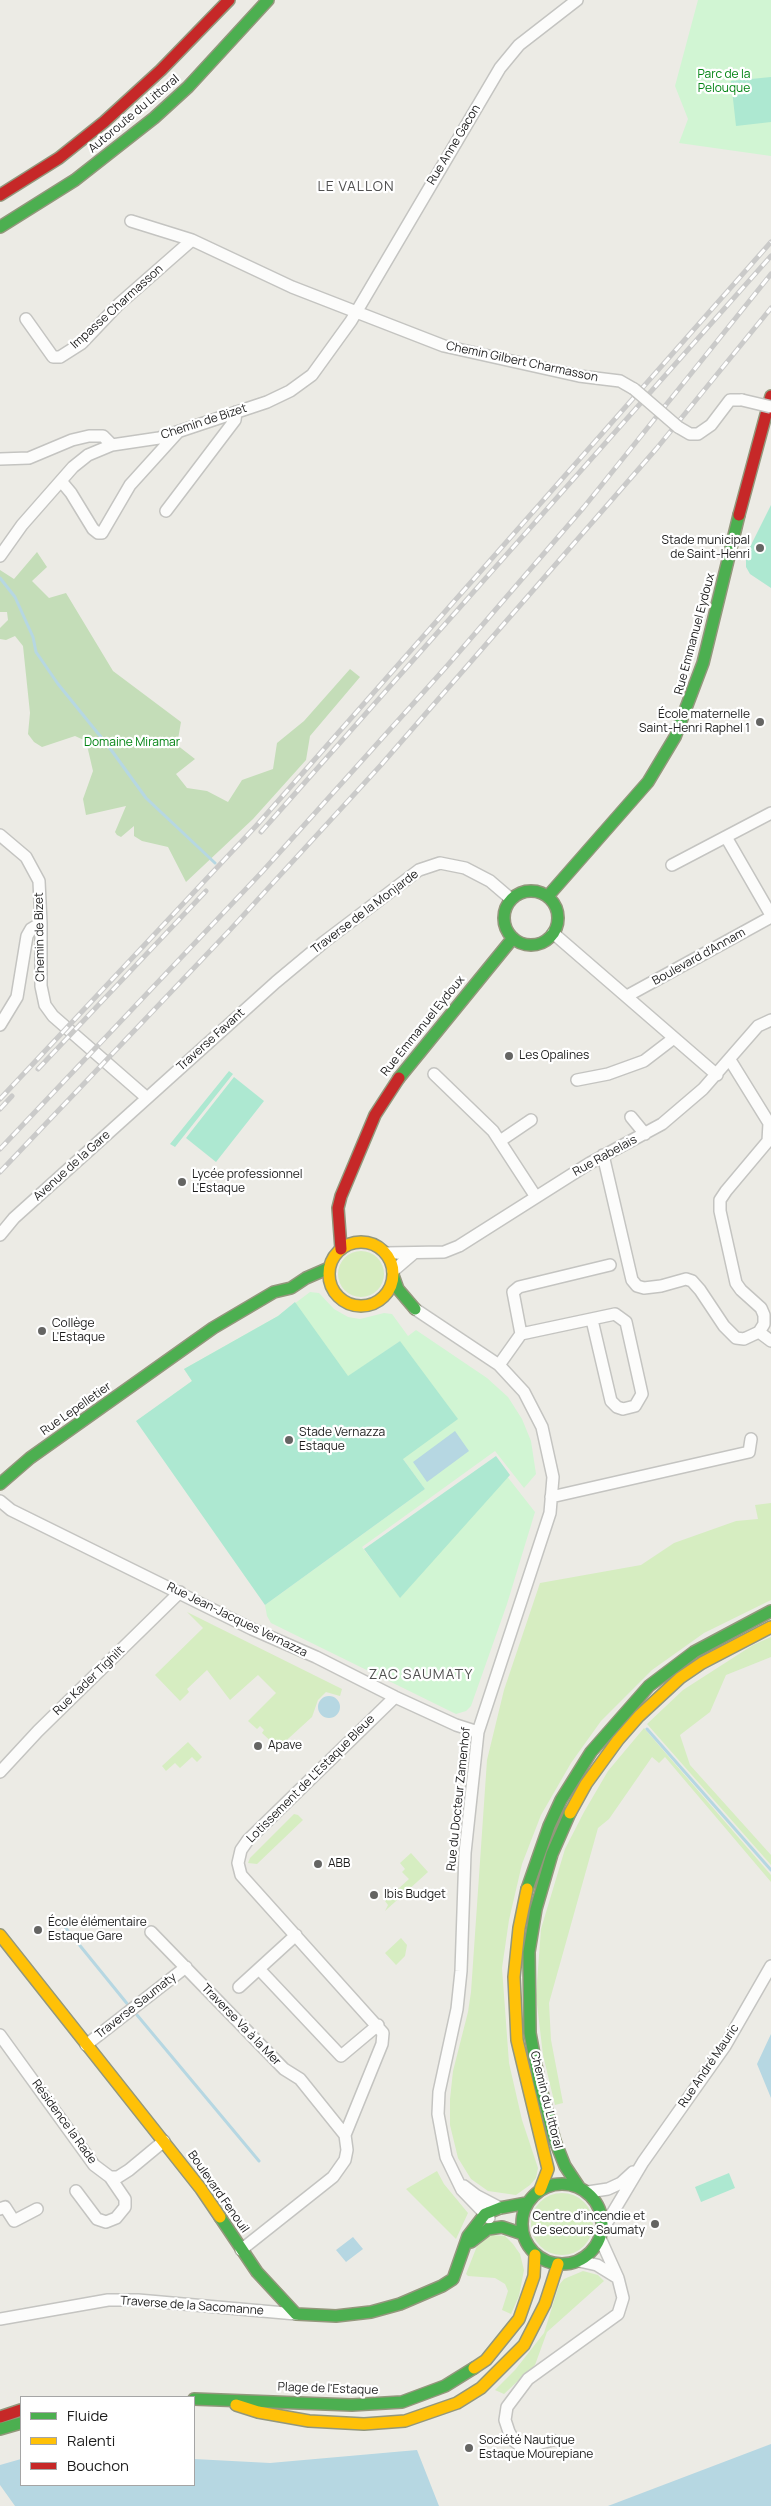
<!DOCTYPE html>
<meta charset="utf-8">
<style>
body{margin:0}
#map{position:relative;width:771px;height:2506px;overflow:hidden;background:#ecebe5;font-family:Manrope,sans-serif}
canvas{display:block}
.legend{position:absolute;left:20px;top:2396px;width:175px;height:90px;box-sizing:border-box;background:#fff;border:1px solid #a5a5a5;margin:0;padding:6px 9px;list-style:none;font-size:15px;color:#1d1d1d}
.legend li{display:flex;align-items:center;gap:10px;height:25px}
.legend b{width:25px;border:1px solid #a5a5a5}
</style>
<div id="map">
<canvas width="771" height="2506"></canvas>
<ul class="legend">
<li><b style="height:6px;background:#4caf50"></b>Fluide</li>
<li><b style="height:6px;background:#ffc107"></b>Ralenti</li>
<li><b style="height:6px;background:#c62828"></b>Bouchon</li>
</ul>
</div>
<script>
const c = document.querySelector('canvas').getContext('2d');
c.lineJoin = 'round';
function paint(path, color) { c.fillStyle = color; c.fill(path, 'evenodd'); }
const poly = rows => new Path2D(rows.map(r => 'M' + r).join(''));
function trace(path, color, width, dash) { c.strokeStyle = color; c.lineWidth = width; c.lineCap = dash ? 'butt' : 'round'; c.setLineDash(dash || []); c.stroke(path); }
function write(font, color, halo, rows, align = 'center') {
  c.font = font + ' Manrope,sans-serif'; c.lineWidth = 4.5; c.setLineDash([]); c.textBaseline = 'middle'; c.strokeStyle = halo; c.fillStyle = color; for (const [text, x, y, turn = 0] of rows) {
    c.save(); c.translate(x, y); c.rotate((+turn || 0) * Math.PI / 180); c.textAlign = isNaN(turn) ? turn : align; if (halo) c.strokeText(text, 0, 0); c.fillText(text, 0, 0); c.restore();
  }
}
paint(poly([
 '338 1274a23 23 0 1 1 46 0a23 23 0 1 1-46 0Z',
 [771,1503,771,1600,704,1633,652,1670,601,1721,571,1763,541,1815,522,1864,509,1920,502,1968,509,2063,522,2120,538,2168,536,2178,530,2185,516,2195,488,2191,471,2179,458,2158,450,2125,450,2099,453,2071,468,2012,471,1992,487,1760,504,1690,540,1583,641,1565,674,1543,736,1521,758,1519,755,1505],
 [187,1612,342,1689,340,1696,326,1692,318,1700,312,1717,278,1748,262,1733,264,1730,260,1726,257,1729,248,1721,276,1693,258,1675,230,1700,207,1670,187,1689,189,1692,180,1701,155,1675,203,1628],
 [771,1637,771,1657,726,1675,710,1712,680,1735,690,1765,771,1855,771,1865,647,1724,683,1690,753,1645],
 [644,1728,771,1875,771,1882,665,1757,659,1763,652,1757,609,1819,598,1828,549,2003,551,2040,563,2103,555,2105,543,2055,536,1996,541,1929,565,1849,584,1812,608,1771],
 [188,1742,202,1757,197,1762,192,1757,180,1768,175,1763,166,1771,162,1766],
 [294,1814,298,1815,303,1820,257,1864,248,1863,250,1858],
 [411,1853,428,1872,385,1911,388,1905,385,1901,409,1879,402,1872,405,1869,400,1863],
 [401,1938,407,1945,405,1956,396,1965,385,1953],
 [437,2171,444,2184,468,2213,456,2239,406,2189],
 '531 2224a31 31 0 1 1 62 0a31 31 0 1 1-62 0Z',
 [491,2235,505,2236,513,2244,520,2254,524,2270,519,2296,511,2314,502,2310,508,2291,505,2284,495,2278,468,2276,466,2274,477,2246],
 [583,2271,598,2275,604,2281,547,2332,535,2365,504,2394,495,2390,515,2370,544,2333,559,2285,564,2279]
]), '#d6edc1');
paint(poly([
 [37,552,47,567,32,581,49,598,66,593,113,671,181,722,177,745,195,759,176,774,187,788,207,791,228,802,242,780,273,769,277,743,304,721,350,669,360,677,310,736,306,760,253,819,186,882,168,847,142,841,134,836,134,826,121,837,117,835,115,832,126,806,86,815,83,799,93,771,86,741,75,736,42,747,34,742,28,734,30,713,23,646,15,636,6,640,0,639,0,628,8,620,7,612,0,612,0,570,14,579]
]), '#c4ddb8');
paint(poly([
 [698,0,771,0,771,156,679,143,688,119,675,86],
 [310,1292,319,1293,334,1309,348,1317,360,1319,384,1313,392,1314,408,1336,416,1330,487,1378,508,1397,522,1419,531,1441,536,1474,524,1488,495,1451,362,1547,400,1597,506,1475,535,1512,507,1604,471,1706,466,1711,456,1714,271,1623,267,1616,265,1605,425,1489,403,1459,400,1341,348,1377,225,1481,167,1399,192,1381,184,1369,278,1316]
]), '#d1f5d3');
paint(poly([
 [771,77,771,122,736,126,731,81],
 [771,505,771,588,750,574,746,567,746,560,748,551],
 [229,1071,233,1074,175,1147,170,1144],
 [234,1077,264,1101,216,1162,186,1138],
 [295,1302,348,1376,400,1341,458,1419,403,1459,425,1489,265,1605,136,1421,192,1381,184,1369,278,1316],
 [496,1456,510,1475,400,1598,364,1549],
 [729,2173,735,2188,701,2202,695,2187]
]), '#ade8d1');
paint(poly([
 [455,1431,469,1451,427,1482,413,1462],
 '318 1707a11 11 0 1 1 22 0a11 11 0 1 1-22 0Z',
 [771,2034,771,2098,757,2064],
 [353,2237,363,2249,346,2262,336,2250],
 [771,2444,771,2506,608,2506,650,2490],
 [417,2450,439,2506,15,2506,0,2485,0,2465,21,2459,21,2485,194,2485,194,2459,270,2463]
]), '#b6d7e2');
trace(poly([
 [0,578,15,597,33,637,36,652,58,684,109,747,146,798,215,863],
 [647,1729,771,1870],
 [64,1926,129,2006],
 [137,2015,259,2161]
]), '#b6d7e2', 3);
const street = poly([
 [131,221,192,240,292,287,444,346,579,376,620,381,634,389],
 [26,319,53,357,60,357,82,343,119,304,192,240],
 [678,427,690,434,698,434,711,425,730,400,742,400],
 [0,459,29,458,72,440,89,436,103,436,112,445],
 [61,481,71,493,93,529,98,533,102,533,130,485,178,432],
 [166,511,235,420,236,412],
 [0,556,22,525,73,467,88,455,112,445,159,438,267,402,290,391,312,375,351,321,500,68,519,45,577,0],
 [0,835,26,857,39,881,41,923,41,986,45,1005,53,1016,147,1098],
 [726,837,771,915],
 [672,865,771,813],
 [553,933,717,1075],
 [627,996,771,917],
 [0,1025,17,997,27,936,31,929,41,923],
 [730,1060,769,1123,768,1141,726,1191,720,1200,720,1211,736,1283,741,1290,761,1308,764,1315,764,1324,759,1332,771,1341],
 [434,1074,493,1131,536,1197],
 [577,1080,608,1074,644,1061,674,1038],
 [631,1117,645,1134],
 [500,1141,531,1120],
 [603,1155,632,1280,637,1286,644,1288,661,1286,686,1279,692,1281,700,1290,724,1326,736,1338,744,1339,759,1332],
 [0,1235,14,1218,276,982,324,942,419,870,440,863,465,868,490,881,511,899],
 [386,1253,444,1252,459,1246,590,1163,662,1124,703,1089,758,1026,771,1020],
 [393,1271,414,1253],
 [415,1309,499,1365,524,1392,542,1427,553,1477,550,1513,478,1732,465,1853,461,1971,457,2009,439,2092,438,2114,446,2157,462,2190,489,2218],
 [521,1334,513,1292,519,1287,610,1265],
 [499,1365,521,1334,615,1314,626,1322,642,1394,635,1406,623,1409,617,1407,611,1401,592,1320],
 [551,1497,749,1452,751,1439],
 [0,1501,11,1510,252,1629,316,1657,395,1697,456,1725,478,1732],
 [0,1772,38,1731,180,1592],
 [151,1932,284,2069,300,2079,345,2135,347,2150,345,2160,333,2177,241,2250],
 [259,1969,341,2056,378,2025],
 [239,1987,296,1935],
 [0,2035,94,2165,110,2177,118,2177,129,2170,164,2141],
 [86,2045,186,1967],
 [345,2135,382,2044,383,2033,241,1875,238,1863,241,1850,248,1840,395,1697],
 [464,2186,477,2196,500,2208],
 [76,2191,97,2219,106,2222,116,2218,125,2207,125,2199,110,2177],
 [588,2192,608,2189,621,2183,633,2172],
 [0,2209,5,2207,14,2221,37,2209],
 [603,2229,643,2162,725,2046,771,1966],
 [579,2261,597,2265,618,2278,600,2238],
 [0,2319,108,2300,138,2300,296,2314],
 [552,2440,523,2448,514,2441,509,2432,505,2420,507,2407,528,2379,618,2314,623,2298,618,2278]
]);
const fast = poly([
 [0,227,75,180,154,118,188,87,268,0],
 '504 918a27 27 0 1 1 54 0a27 27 0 1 1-54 0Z',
 [548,896,648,782,675,737,703,663,739,515],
 [399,1078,513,938],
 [393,1275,398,1289,415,1309],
 [0,1484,30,1458,213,1328,274,1292,291,1288,306,1278,329,1268],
 [570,1813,552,1854,536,1909,529,1952,530,2033,539,2081,555,2141,565,2166,579,2187],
 [527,1889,549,1826,561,1800,591,1752,649,1686,694,1652,771,1611],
 '522 2224a40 40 0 1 1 80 0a40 40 0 1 1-80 0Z',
 [220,2217,257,2272,296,2314,336,2316,371,2312,400,2304,442,2286,453,2279,468,2236,485,2214,500,2208,527,2203],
 [471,2242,488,2229,502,2227,523,2234],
 [194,2399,352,2405,402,2402,445,2386,474,2368],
 [0,2429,21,2423]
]);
const slow = poly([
 '329 1274a32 32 0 1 1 64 0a32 32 0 1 1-64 0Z',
 [570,1813,586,1784,618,1740,639,1716,680,1678,702,1663,771,1627],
 [527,1889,519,1928,514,1977,517,2040,548,2169,540,2190],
 [0,1935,201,2189,220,2217],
 [474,2368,486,2360,519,2319,534,2276,535,2255],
 [236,2405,258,2412,309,2421,364,2424,405,2421,457,2403,481,2388,524,2345,545,2304,558,2264]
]);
const jam = poly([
 [0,195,59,158,104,122,161,70,229,0],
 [739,515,771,396],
 [341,1249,338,1208,341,1196,375,1115,399,1078],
 [0,2417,21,2410]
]);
trace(street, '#c4c4c1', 14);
trace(fast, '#93977c', 14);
trace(slow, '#93977c', 14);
trace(jam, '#93977c', 14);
trace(street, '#fcfcfb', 11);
trace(fast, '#4caf50', 11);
trace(slow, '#ffc107', 11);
trace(jam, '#c62828', 11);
const rail = poly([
 [261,832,771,256],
 [38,1069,206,891],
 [0,1099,256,826,771,242],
 [0,1109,12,1096],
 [0,1149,262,872,447,666,584,507,771,274],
 [0,1172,229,931,381,765,657,448,771,308]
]);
trace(rail, '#cacac9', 5);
trace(rail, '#fff', 3, [9]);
const streetBridge = poly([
 [634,389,678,427],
 [742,400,771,407]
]);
trace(streetBridge, '#c4c4c1', 14, []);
trace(streetBridge, '#fcfcfb', 11);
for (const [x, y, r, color] of [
 [760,548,5,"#656563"],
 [760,722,5,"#656563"],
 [509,1056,5,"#656563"],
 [182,1182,5,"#656563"],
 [42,1331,5,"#656563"],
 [289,1440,5,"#656563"],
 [258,1746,5,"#656563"],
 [318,1864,5,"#656563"],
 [374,1895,5,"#656563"],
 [38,1930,5,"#656563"],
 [655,2224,5,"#656563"],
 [469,2448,5,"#656563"]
]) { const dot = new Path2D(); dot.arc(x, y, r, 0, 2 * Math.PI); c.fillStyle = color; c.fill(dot); trace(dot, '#fff', 2); }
write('12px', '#038414', '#fff', [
 ["Parc de la",724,75],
 ["Pelouque",724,89],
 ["Domaine Miramar",132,743]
]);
write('12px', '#1d1d1d', '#fff', [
 ["Autoroute du Littoral",134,114,-40],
 ["Rue Anne Gacon",454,145,-59],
 ["Impasse Charmasson",117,307,-42],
 ["Chemin Gilbert Charmasson",522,362,12],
 ["Chemin de Bizet",204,422,-18],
 ["Rue Emmanuel Eydoux",695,634,-75],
 ["Traverse de la Monjarde",365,912,-37],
 ["Chemin de Bizet",40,937,-91],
 ["Boulevard d'Annam",699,957,-29],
 ["Rue Emmanuel Eydoux",423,1026,-51],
 ["Traverse Favant",211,1040,-42],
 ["Rue Rabelais",605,1156,-29],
 ["Avenue de la Gare",72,1166,-42],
 ["Rue Lepelletier",76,1409,-35],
 ["Rue Jean-Jacques Vernazza",237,1620,26],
 ["Rue Kader Tighilt",89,1681,-44],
 ["Lotissement de L'Estaque Bleue",311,1779,-45],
 ["Rue du Docteur Zamenhof",459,1799,-84],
 ["Traverse Saumaty",136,2006,-38],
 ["Traverse Va à la Mer",241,2025,46],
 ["Rue André Mauric",709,2066,-56],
 ["Chemin du Littoral",546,2100,76],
 ["Résidence la Rade",64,2122,54],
 ["Boulevard Fenouil",218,2192,55],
 ["Traverse de la Sacomanne",192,2306,4],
 ["Plage de l'Estaque",328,2389,2]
]);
write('12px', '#1d1d1d', '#fff', [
 ["Stade municipal",750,541,"right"],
 ["de Saint-Henri",750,555,"right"],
 ["École maternelle",750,715,"right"],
 ["Saint-Henri Raphel 1",750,729,"right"],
 ["Les Opalines",519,1056],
 ["Lycée professionnel",192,1175],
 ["L'Estaque",192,1189],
 ["Collège",52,1324],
 ["L'Estaque",52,1338],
 ["Stade Vernazza",299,1433],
 ["Estaque",299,1447],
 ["Apave",268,1746],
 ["ABB",328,1864],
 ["Ibis Budget",384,1895],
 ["École élémentaire",48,1923],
 ["Estaque Gare",48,1937],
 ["Centre d’incendie et",645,2217,"right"],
 ["de secours Saumaty",645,2231,"right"],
 ["Société Nautique",479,2441],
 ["Estaque Mourepiane",479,2455]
], 'left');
c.letterSpacing = '1px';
write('14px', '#505050', '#fff', [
 ["LE VALLON",356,187],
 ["ZAC SAUMATY",421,1675]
]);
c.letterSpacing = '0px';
</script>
